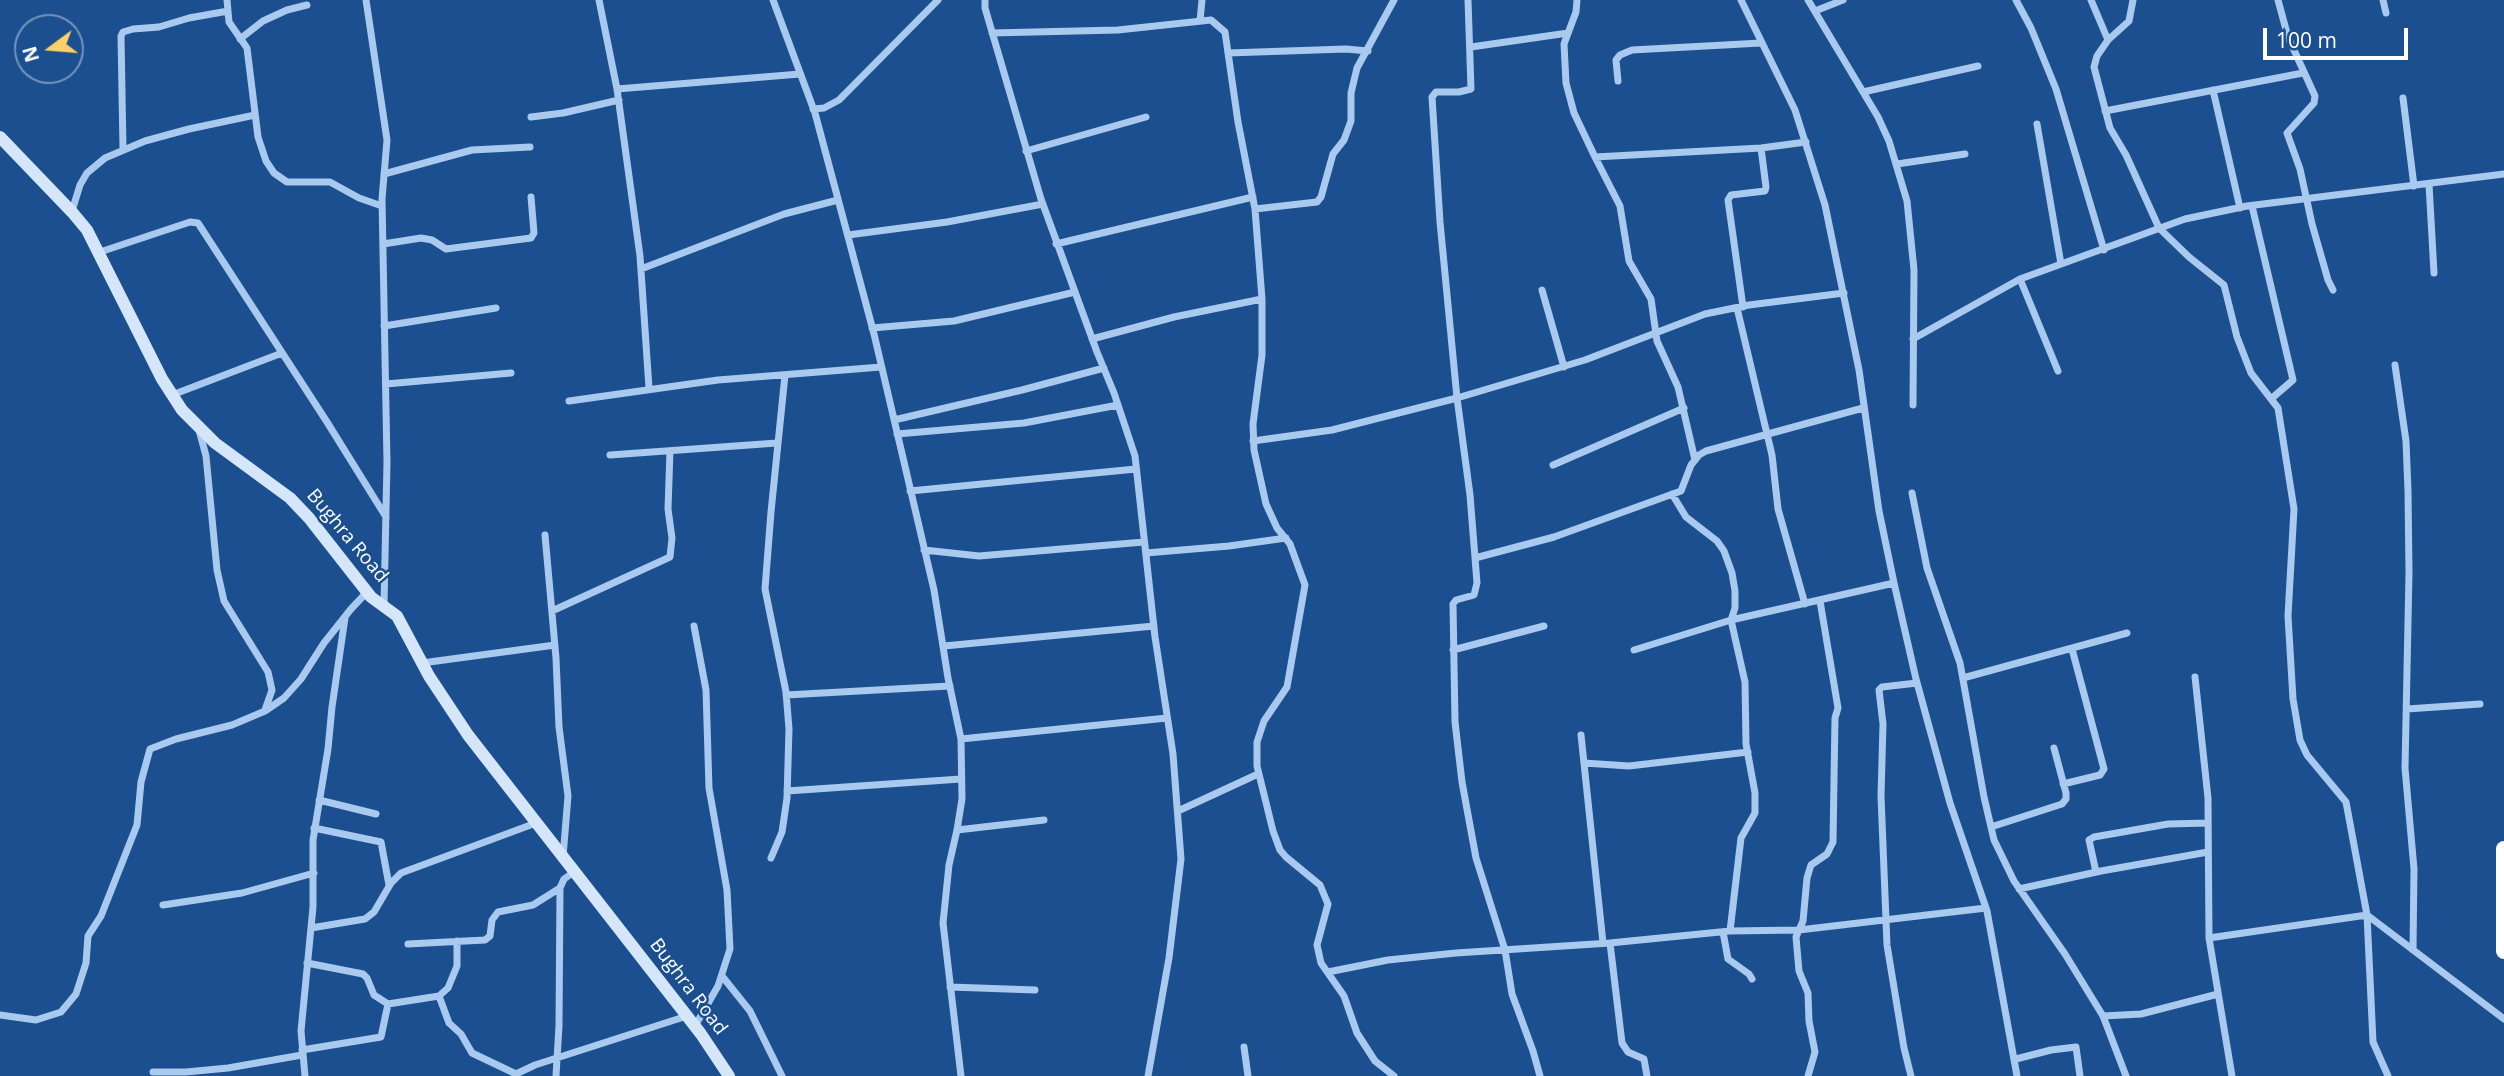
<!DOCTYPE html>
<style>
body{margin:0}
#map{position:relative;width:2504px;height:1076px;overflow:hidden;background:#1b4f8f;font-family:"Open Sans",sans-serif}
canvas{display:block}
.north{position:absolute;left:14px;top:14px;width:70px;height:70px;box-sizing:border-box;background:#1b4f8f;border:2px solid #7695bc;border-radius:50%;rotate:254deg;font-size:19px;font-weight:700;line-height:28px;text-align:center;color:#fff}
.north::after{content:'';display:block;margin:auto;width:24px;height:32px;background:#ffd166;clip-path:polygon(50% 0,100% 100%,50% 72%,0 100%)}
.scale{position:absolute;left:2263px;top:28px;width:145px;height:32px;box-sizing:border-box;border:4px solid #fff;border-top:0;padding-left:9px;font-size:21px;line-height:24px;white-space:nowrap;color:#fff;-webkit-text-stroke:5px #1b4f8f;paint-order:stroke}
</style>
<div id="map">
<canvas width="2504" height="1076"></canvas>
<div class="north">N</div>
<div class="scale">100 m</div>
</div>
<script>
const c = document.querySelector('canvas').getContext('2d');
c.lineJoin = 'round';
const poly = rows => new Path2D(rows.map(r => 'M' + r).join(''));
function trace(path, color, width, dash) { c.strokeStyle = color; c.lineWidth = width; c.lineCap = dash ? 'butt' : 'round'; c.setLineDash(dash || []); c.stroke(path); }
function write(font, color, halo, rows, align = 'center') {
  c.font = font + ' "Open Sans",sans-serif'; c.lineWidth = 5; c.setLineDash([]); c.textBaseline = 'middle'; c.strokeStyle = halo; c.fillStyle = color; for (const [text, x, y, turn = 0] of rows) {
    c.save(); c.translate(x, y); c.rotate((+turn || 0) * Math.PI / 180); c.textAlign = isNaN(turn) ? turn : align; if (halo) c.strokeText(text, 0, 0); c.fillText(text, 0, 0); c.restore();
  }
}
trace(poly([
 [227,0,229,22,247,48,258,137,266,161,274,173,287,182,330,182,359,198,382,206],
 [366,0,387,140,382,199,387,462,384,605],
 [599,0,617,89,640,256,649,388],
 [773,0,815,113,874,334,934,590,948,678,961,739,962,799,957,830,949,865,943,923,961,1076],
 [985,0,985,8,1041,199,1097,352,1114,393,1135,456,1155,637,1173,754,1181,859,1169,958,1148,1076],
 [1468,0,1471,89,1459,92,1436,92,1432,97,1440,222,1457,398,1470,495,1477,583,1474,595,1456,600,1453,604,1455,722,1462,782,1476,858,1505,950,1512,994,1533,1051,1540,1076],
 [1577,0,1576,12,1564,44,1566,83,1574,113,1595,157,1761,148,1806,142],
 [1741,0,1795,110,1825,205,1859,370,1879,511,1894,583,1916,679,1950,803,1987,911,2017,1076],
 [1808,0,1878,117,1889,141,1907,201,1914,270,1913,405],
 [2016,0,2031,28,2056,89,2104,250],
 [2091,0,2108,40],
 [2133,0,2129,21,2108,40,2097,56,2094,67,2110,128,2126,155,2159,228,2189,257,2224,285,2237,337,2251,373,2278,408,2294,509,2288,616,2293,699,2300,740,2307,755,2346,802,2367,915,2373,1042,2388,1076],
 [2278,0,2288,37,2315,96,2314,103,2287,133,2300,169,2312,224,2328,280,2333,290],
 [2383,0,2386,13],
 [1815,11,1843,0],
 [1200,21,1202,0],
 [992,33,1118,30,1211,20,1225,32,1238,122,1255,209,1262,299,1262,355,1253,424,1254,450,1266,504,1277,528,1290,544,1305,585,1287,687,1264,721,1257,742,1257,766,1273,831,1280,850,1286,857,1320,885,1325,897,1328,904,1317,945,1321,963,1344,996,1357,1033,1375,1061,1394,1076],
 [240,39,263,21,287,10,307,5],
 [1471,47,1568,33],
 [1228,53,1346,49,1368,51],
 [1618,81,1616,60,1620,55,1632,50,1761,43],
 [617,89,800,74],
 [2213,90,2240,208],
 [1863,92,1978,66],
 [2403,98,2414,186],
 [813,109,824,108,839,100,938,0],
 [2105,111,2303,73],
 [531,117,563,113,619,100],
 [2037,124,2061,264],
 [123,149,121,36,123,32,133,29,159,27,189,18,228,11],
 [1026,151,1146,117],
 [1595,157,1620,206,1629,261,1651,299,1657,341,1678,387,1695,460],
 [1897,164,1965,154],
 [384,174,472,150,530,147],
 [2429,184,2434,273],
 [2252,206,2293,380,2271,399],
 [1255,209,1317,202,1321,197,1333,154,1344,140,1351,121,1351,93,1357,68,1394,0],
 [72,211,80,185,87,173,105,158,145,141,189,129,255,115],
 [848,235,947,222,1043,204],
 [383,244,421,238,432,240,446,249,531,238,534,233,531,197],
 [1056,244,1253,197],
 [100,252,190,222,198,223,327,422,386,517],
 [641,269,784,214,838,200],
 [2020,279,2058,371],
 [1542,290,1564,367],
 [1743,307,1728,200,1731,195,1765,191,1766,187,1761,148],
 [1737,308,1772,455,1778,509,1805,604],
 [384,326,496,308],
 [872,328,954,321,1075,292],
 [1092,339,1174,317,1262,299],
 [1913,339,2020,279,2185,219,2247,206,2504,174],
 [2395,365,2406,441,2408,491,2409,573,2405,768,2414,869,2413,950],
 [386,384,511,373],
 [172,395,282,353],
 [569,401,718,380,881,367],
 [894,420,1022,390,1104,368],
 [199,430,206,456,217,570,224,601,268,672,272,690,265,710],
 [897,434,1024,423,1118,405],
 [1253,441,1332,430,1457,398,1585,360,1705,314,1749,305,1844,293],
 [610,455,777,443],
 [1553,465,1684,408],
 [910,491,1136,469],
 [1912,493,1927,568,1960,663,1984,797,1994,840,2014,881,2065,954,2103,1016,2126,1076],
 [1672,494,1686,517,1717,541,1724,551,1732,573,1735,591,1735,608,1731,620,1745,682,1746,744,1755,793,1755,813,1741,838,1730,931],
 [545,535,556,658,559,727,568,796,563,857],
 [924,550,979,556,1144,542],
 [1146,553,1229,546,1286,538],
 [1475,558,1554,537,1681,491,1691,465,1699,455,1706,451,1863,408],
 [552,611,670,557,672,538,668,509,670,451],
 [694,626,706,690,709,788,727,890,730,949,718,986,695,1026],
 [944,646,1154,626],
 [1453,650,1544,626],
 [1634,650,1731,620,1894,583],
 [422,663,555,645],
 [2195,677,2208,798,2209,938,2232,1076],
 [1963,678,2127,633],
 [786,695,950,686],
 [2407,709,2480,704],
 [1581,735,1603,943],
 [961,739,1167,718],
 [1584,763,1629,766,1748,752],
 [2063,784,2100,775,2104,769,2072,649],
 [787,791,961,779],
 [319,800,376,814],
 [1178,811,1258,774],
 [1991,827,2062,804,2066,799,2066,793,2054,748],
 [314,828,381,842,389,885],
 [957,830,1044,820],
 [771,858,782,832,787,798,789,729,786,692,765,589,771,512,785,375],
 [2096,872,2089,840,2094,837,2168,824,2208,823],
 [2019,889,2101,871,2208,852],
 [163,905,242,893,314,873],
 [311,928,365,919,374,912,391,883,401,873,536,823],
 [1723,932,1728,959,1749,974,1752,979],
 [2209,938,2367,915,2504,1019],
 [1610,943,1622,1043,1628,1052,1644,1059,1647,1076],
 [408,944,485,940,490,936,492,920,498,912,533,905,560,888],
 [307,963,363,974,367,978,374,995,388,1004,439,996,448,988,457,966,457,941],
 [1328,972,1388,960,1456,953,1610,943,1730,931,1799,930,1986,908],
 [722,976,750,1011,782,1076],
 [950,987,1035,990],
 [439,996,449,1023,461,1034,472,1053,516,1074,535,1065,687,1016],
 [0,1015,36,1020,61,1012,76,994,86,963,88,936,101,916,137,825,141,782,150,749,176,739,232,725,265,711,284,698,301,679,324,643,351,609,367,592],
 [2103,1016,2141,1014,2218,994],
 [1244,1047,1248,1076],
 [302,1050,381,1037,388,1004],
 [2016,1059,2051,1050,2076,1047,2080,1076],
 [153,1072,186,1072,228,1068,302,1055],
 [305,1076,301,1031,313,907,313,840,328,749,332,707,345,618],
 [556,1076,559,1026,560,888,564,879,574,872],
 [1808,1076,1815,1052,1809,1021,1808,993,1799,971,1796,937,1803,921,1807,878,1811,865,1827,854,1833,842,1835,718,1838,708,1820,601],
 [1911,1076,1904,1048,1887,945,1881,796,1883,724,1879,690,1882,687,1917,683]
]), '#a9c9ee', 7);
trace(poly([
 [0,137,72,212,87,230,162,379,182,410,215,443,290,498,309,518,371,597,397,616,429,676,468,735,701,1034,729,1076]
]), '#d6e6fa', 12);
trace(poly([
 [2504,849,2504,951]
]), '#fff', 16);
write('19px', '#fff', '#1b4f8f', [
 ["Bughra Road",347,536,50],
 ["Bughra Road",688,987,53]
]);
</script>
